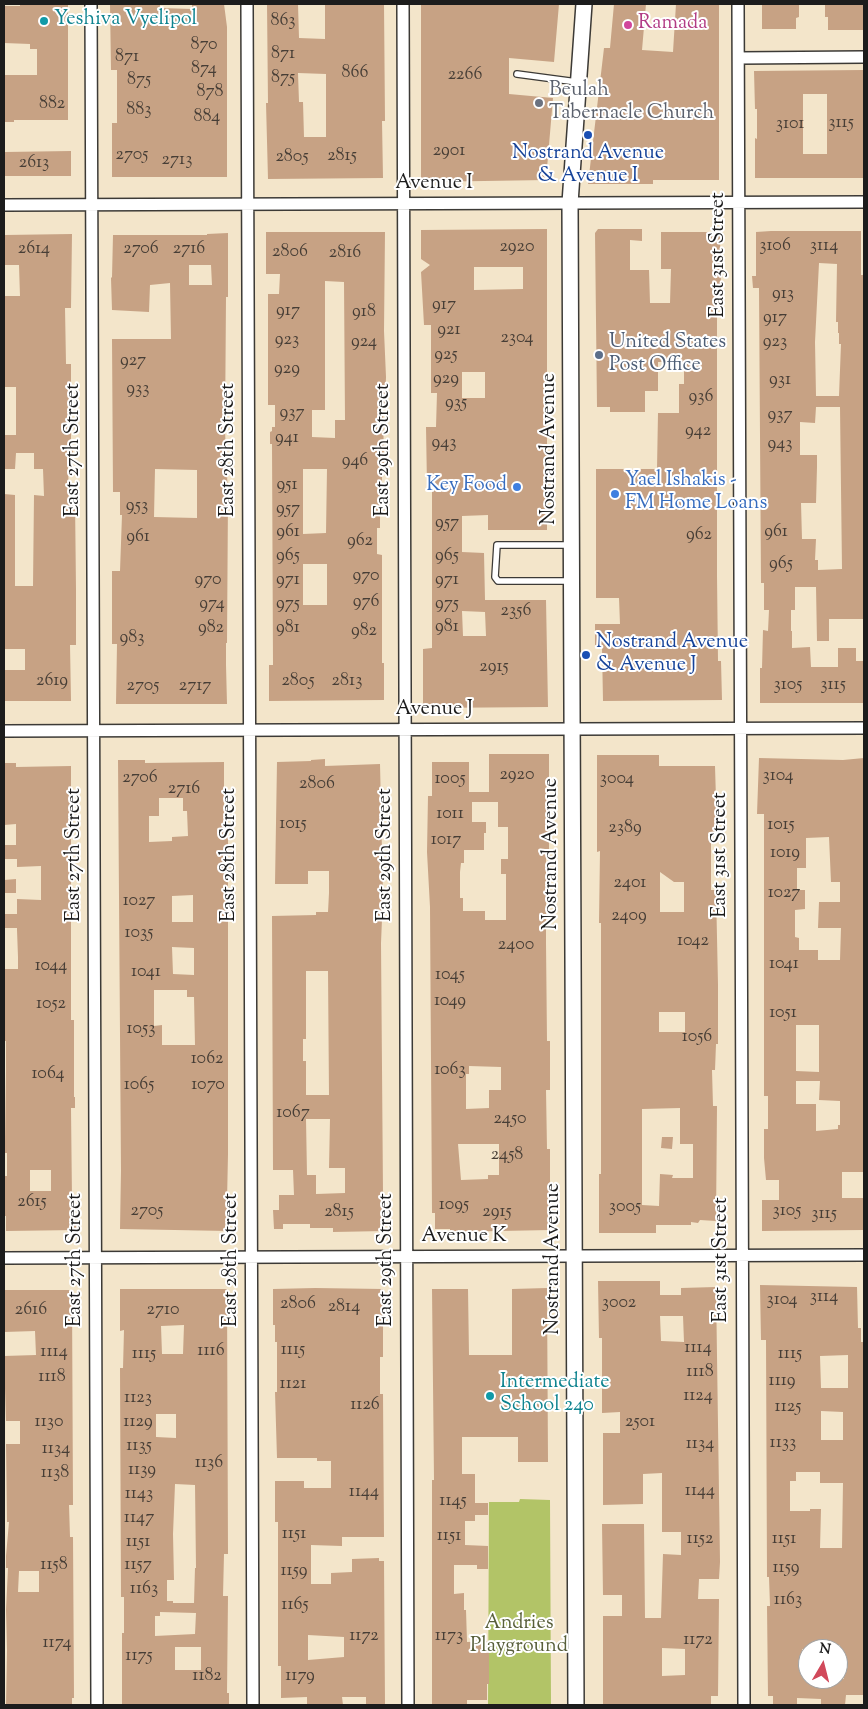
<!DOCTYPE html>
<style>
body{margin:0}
#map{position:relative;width:868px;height:1709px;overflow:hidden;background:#f3e5ca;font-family:"Sorts Mill Goudy",serif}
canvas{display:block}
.frame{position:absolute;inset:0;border:5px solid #1c1c1c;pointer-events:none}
.north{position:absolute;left:798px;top:1639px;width:50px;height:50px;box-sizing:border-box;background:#fff;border:1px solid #a4a4a4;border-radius:50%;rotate:8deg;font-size:14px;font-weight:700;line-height:20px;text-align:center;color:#1c1c1c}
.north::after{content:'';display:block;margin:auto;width:18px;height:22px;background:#d1495b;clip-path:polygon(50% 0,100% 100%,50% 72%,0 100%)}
</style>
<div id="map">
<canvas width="868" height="1709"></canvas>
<div class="frame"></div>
<div class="north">N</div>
</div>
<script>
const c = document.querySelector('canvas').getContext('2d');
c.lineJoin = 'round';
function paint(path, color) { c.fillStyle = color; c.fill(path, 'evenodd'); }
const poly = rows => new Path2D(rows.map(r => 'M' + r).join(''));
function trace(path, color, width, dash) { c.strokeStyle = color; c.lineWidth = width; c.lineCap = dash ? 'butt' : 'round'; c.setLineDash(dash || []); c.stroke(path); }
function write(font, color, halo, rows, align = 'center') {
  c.font = font + ' "Sorts Mill Goudy",serif'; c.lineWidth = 4; c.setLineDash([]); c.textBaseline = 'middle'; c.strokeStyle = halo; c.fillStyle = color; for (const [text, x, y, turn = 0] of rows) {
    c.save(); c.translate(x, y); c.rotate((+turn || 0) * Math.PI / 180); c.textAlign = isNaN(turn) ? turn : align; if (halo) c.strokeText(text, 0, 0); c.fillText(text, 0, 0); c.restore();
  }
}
paint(poly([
 [520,1499,550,1500,551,1705,488,1705,489,1502,519,1502]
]), '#b2c467');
paint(poly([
 [20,4,68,4,68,120,14,120,14,122,4,122,4,75,37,75,37,49,30,49,30,44,4,43,4,6,20,6],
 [110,4,160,4,160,8,192,9,192,4,224,4,227,27,227,177,112,177,112,123,117,123,117,70,111,70],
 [267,4,298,4,299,38,325,39,325,4,384,4,385,121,382,121,383,178,268,179,266,103,268,103],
 [298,73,326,74,326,137,304,137,303,102,299,102],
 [421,4,559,4,554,62,509,58,509,94,553,98,546,180,421,182],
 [614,4,646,4,642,50,673,52,676,4,719,4,719,180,653,180,653,184,588,184,604,48,610,48],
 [762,4,799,4,799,17,796,18,796,29,762,29],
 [825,4,863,4,863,30,828,30,828,17,825,17],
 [864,70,864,178,755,178,755,138,757,139,757,109,755,109,754,71],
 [803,94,827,94,827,154,803,154],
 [71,151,71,176,5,176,5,152],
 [547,229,547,530,488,530,488,515,462,516,462,552,484,553,485,600,546,600,548,707,423,708,423,649,432,648,432,486,427,486,426,427,436,427,437,393,431,393,431,325,424,325,421,272,430,265,421,259,421,230],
 [474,267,523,267,523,289,474,290],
 [462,372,485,372,485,398,462,398],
 [462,611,485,612,486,636,463,636],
 [598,229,642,229,642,241,630,240,630,270,649,270,650,303,670,303,671,269,661,269,661,232,720,232,721,288,717,288,717,576,718,661,721,661,722,700,603,701,602,648,595,648,595,624,620,624,619,598,596,598,596,469,657,469,658,413,679,413,679,384,684,384,684,362,658,362,658,391,645,391,645,412,610,412,610,407,597,407,595,233],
 [771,231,861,231,861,275,864,275,864,619,829,619,829,641,817,641,816,587,795,587,795,610,791,610,791,631,792,631,792,648,810,647,811,667,838,667,838,648,856,648,856,661,864,661,864,703,760,703,760,668,762,668,763,630,768,631,769,610,764,610,764,583,761,583,759,288,753,288,752,276,756,276,756,232],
 [819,263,837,264,836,322,838,322,838,333,839,333,839,344,841,344,839,396,816,396,815,342],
 [816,407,840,407,842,569,818,570,818,560,815,560,816,539,802,539,801,503,816,503,817,467,817,455,800,455,800,422,815,423],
 [266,232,385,232,384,331,386,377,385,405,383,405,384,467,382,467,382,488,380,488,380,528,377,528,377,554,382,555,382,663,384,663,384,700,269,701,269,665,273,665,272,444,270,444,270,432,272,431,272,427,275,427,275,405,268,405,268,294,279,294,280,274,266,274],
 [325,281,344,282,345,420,335,420,335,438,312,437,312,410,325,410],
 [303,469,327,469,326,533,303,534],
 [303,564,327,564,327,605,303,605],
 [228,233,228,297,226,297,225,431,228,496,227,643,226,643,226,665,227,704,116,704,117,644,112,644,112,571,120,571,122,515,120,515,120,492,113,492,112,339,171,339,170,283,150,285,149,312,112,310,111,278,112,277,113,235,207,235,207,234],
 [189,265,211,265,212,285,189,285],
 [155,469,197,470,197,518,154,517],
 [72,234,71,308,65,308,66,364,71,364,71,448,73,448,73,463,68,463,69,500,75,500,76,590,76,645,70,645,71,701,4,701,4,670,25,670,25,649,4,649,4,618,5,618,4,588,4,494,15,495,15,586,33,586,34,495,44,496,43,469,34,469,34,453,16,453,15,469,4,469,4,435,16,435,16,387,4,387,4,296,20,296,19,265,5,265,5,235],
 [489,754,549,754,549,851,546,851,546,943,547,1041,550,1041,550,1090,546,1090,547,1149,550,1149,550,1230,450,1232,450,1229,435,1229,435,1213,432,1213,430,907,427,852,428,796,432,796,432,762,469,762,469,792,489,792],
 [472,802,498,802,498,827,508,827,508,859,501,859,501,874,506,874,506,920,485,920,485,911,463,911,463,898,460,898,460,872,461,863,464,863,464,850,484,850,484,833,486,833,486,822,472,822],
 [469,1066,501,1067,501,1090,489,1090,489,1108,466,1109,466,1074,469,1074],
 [458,1144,499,1144,499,1175,488,1175,488,1179,461,1180],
 [597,755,659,755,659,766,715,766,717,832,711,832,711,890,716,890,718,985,718,1044,716,1044,715,1070,712,1070,713,1106,717,1106,716,1221,700,1220,698,1223,691,1222,691,1225,656,1225,656,1233,599,1233,599,1174,601,1174,601,923,599,923,600,851,597,852],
 [660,872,674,882,684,882,684,912,660,912],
 [659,1012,685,1012,685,1032,659,1032],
 [680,1108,680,1144,693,1144,693,1178,672,1178,673,1175,660,1174,659,1206,642,1205,642,1109],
 [759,758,843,760,864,758,864,1172,842,1172,842,1198,864,1198,864,1230,762,1231,762,1200,779,1200,779,1180,766,1180,764,1158,764,1129,768,1129,768,1096,764,1096,764,814,757,814],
 [829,837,831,882,840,882,840,902,819,902,818,928,841,928,840,960,818,960,818,950,799,950,799,938,795,937,795,910,805,909,805,890,797,890,797,868,806,868,806,838],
 [796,1025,819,1025,819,1072,796,1071],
 [796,1081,820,1081,819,1100,840,1101,840,1125,838,1125,838,1129,816,1131,816,1104,796,1104],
 [325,759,325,766,380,764,383,895,381,943,383,1194,384,1194,385,1231,333,1232,333,1228,310,1228,310,1224,283,1224,283,1229,274,1229,273,1210,279,1210,279,1195,294,1195,293,1170,273,1170,272,916,316,915,316,912,328,912,329,893,329,871,308,871,308,884,275,884,277,762,311,761,311,760],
 [306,971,328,971,329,1095,306,1095,306,1061,303,1061,303,1039,306,1039],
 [306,1119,330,1119,329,1168,345,1168,345,1193,316,1194,316,1175,307,1175],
 [118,760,145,760,145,763,224,762,224,808,227,808,228,820,228,1154,227,1201,232,1201,232,1217,229,1217,229,1231,120,1229,121,1171],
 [159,798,183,798,183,811,187,811,188,836,172,837,172,841,149,842,149,816,159,816],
 [193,895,193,922,172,922,172,896],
 [172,947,194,948,194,975,173,974],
 [154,990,187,990,187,997,194,997,195,1045,162,1045,162,1025,154,1026],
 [4,763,16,763,16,767,71,766,71,1020,74,1020,74,1097,75,1097,75,1108,71,1108,72,1200,75,1200,76,1230,6,1231,6,1216,4,1216,4,1176,7,1176,7,1153,5,1153,5,1142,6,1071,6,1041,4,1041,5,969,18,969,18,957,17,930,17,928,4,928,4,914,17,914,17,899,41,900,41,866,17,867,17,859,4,859,4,845,16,845,16,824,4,825],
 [30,1170,51,1170,51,1191,30,1191],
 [16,879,16,893,4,893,4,880],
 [662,1137,673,1137,672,1149,661,1148],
 [598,1281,660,1281,660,1295,681,1295,681,1288,716,1287,720,1562,719,1579,699,1579,698,1599,719,1599,718,1696,711,1696,711,1705,603,1705,603,1616,622,1616,622,1595,603,1595,602,1524,644,1524,645,1618,661,1618,663,1554,681,1555,681,1532,662,1532,662,1473,643,1474,643,1504,603,1505,603,1433,620,1433,620,1412,602,1413,602,1338,599,1338],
 [660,1316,683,1316,684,1342,661,1341],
 [662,1648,685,1649,685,1675,662,1676],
 [760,1285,857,1287,858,1328,861,1328,861,1342,864,1342,864,1695,846,1695,845,1705,821,1705,821,1699,797,1698,797,1705,773,1705,773,1696,768,1696,767,1606,770,1606,769,1577,767,1577,766,1340,761,1340],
 [848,1355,848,1388,821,1388,820,1356],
 [821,1411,843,1412,843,1440,821,1440],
 [796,1472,820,1472,820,1483,843,1483,842,1548,820,1548,821,1509,810,1509,810,1511,790,1511,790,1481,796,1481],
 [840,1645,840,1651,844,1651,844,1679,807,1679,802,1673,802,1649,820,1649,820,1646],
 [315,1288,383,1289,383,1357,380,1357,380,1394,383,1394,384,1537,342,1537,342,1546,311,1545,311,1584,331,1584,331,1573,352,1572,352,1559,379,1558,379,1561,384,1561,385,1705,366,1705,366,1697,342,1697,343,1705,307,1705,307,1697,281,1698,281,1666,278,1666,278,1522,275,1522,275,1481,304,1481,304,1488,331,1488,331,1461,317,1461,317,1458,277,1458,275,1392,277,1392,277,1342,275,1342,275,1325,273,1325,273,1289],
 [308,1635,344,1637,344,1657,308,1660],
 [547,1288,548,1462,518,1462,518,1437,462,1437,462,1474,475,1474,475,1503,488,1503,488,1515,475,1515,475,1521,465,1521,465,1545,488,1546,488,1569,477,1569,477,1565,454,1565,454,1594,464,1593,464,1610,466,1610,467,1642,489,1641,489,1684,487,1684,487,1700,467,1700,467,1705,432,1705,432,1480,434,1480,432,1289,468,1289,469,1355,512,1355,512,1289],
 [120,1289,227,1289,228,1554,224,1554,223,1596,228,1596,227,1693,229,1693,229,1705,122,1705,122,1633,124,1633,124,1597,121,1597,120,1368,123,1368,124,1330,120,1331],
 [184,1325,183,1354,162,1354,161,1326],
 [156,1414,176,1414,176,1438,156,1437],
 [175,1484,195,1485,196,1568,195,1568,194,1603,173,1603,173,1601,167,1601,167,1580,174,1580,173,1534],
 [160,1612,196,1613,195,1634,155,1636,155,1616,160,1616],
 [175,1647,201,1647,201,1670,175,1670],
 [5,1290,70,1290,70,1295,72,1295,73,1505,69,1505,70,1537,73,1537,74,1698,72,1698,72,1705,6,1705,7,1650,6,1610,8,1568,6,1568,6,1556,9,1522,7,1522,6,1444,20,1444,20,1421,6,1421,4,1356,36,1355,35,1331,4,1332],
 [19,1571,39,1571,39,1592,18,1592]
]), '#c7a284');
const lane = poly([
 [517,74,577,82],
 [570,581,498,581,495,577,497,545,572,545]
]);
const street = poly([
 [91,4,97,1705],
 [247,4,253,1705],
 [403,4,408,1705],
 [738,4,744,1705],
 [739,58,864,57],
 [4,205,864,202],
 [4,731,864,728],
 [4,1258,864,1255]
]);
const secondary = poly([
 [576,1705,570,203,584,4]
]);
trace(lane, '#3c3a36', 8);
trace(street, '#3c3a36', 14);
trace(secondary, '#3c3a36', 18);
trace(lane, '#fff', 5.5);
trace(street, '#fff', 11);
trace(secondary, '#fff', 15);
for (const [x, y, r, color] of [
 [44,21,5,"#0f9aa8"],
 [628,25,5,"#d1479c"],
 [539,103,5,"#6b7280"],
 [588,135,5,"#1a4fb4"],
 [599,355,5,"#5c6f8a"],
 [517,487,5,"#3f7fe0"],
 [615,494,5,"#3f7fe0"],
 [586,655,5,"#1a4fb4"],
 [490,1396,5,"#0f9aa8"]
]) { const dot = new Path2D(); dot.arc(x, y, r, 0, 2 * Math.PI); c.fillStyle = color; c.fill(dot); trace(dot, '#fff', 2); }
write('18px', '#473e36', null, [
 ["863",283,22],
 ["870",204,46],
 ["871",283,55],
 ["871",127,58],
 ["874",204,70],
 ["866",355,74],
 ["2266",465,76],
 ["875",283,79],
 ["875",139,81],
 ["878",210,93],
 ["882",52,105],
 ["883",139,111],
 ["884",207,118],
 ["3115",841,124],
 ["3101",790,125],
 ["2901",449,152],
 ["2705",132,156],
 ["2815",342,157],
 ["2805",292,158],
 ["2713",177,161],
 ["2613",34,164],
 ["3106",775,247],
 ["3114",824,247],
 ["2920",517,248],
 ["2614",34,250],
 ["2706",141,250],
 ["2716",189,250],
 ["2806",290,253],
 ["2816",345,254],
 ["913",783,295],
 ["917",444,306],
 ["917",288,312],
 ["918",364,313],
 ["917",775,319],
 ["921",449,331],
 ["2304",517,339],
 ["923",287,341],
 ["924",364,343],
 ["923",775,343],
 ["925",446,356],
 ["927",133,362],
 ["929",287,370],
 ["929",446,380],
 ["931",780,381],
 ["933",138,390],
 ["936",701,398],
 ["935",456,404],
 ["937",292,414],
 ["937",780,416],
 ["942",698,432],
 ["941",287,439],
 ["943",444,444],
 ["943",780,445],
 ["946",355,462],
 ["951",287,486],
 ["953",137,507],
 ["957",288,510],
 ["957",447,524],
 ["961",288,533],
 ["961",776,533],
 ["962",699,536],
 ["961",138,538],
 ["962",360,542],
 ["965",288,557],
 ["965",447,557],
 ["965",781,565],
 ["970",366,577],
 ["970",208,581],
 ["971",288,581],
 ["971",447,581],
 ["976",366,603],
 ["974",212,605],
 ["975",288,605],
 ["975",447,605],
 ["2356",516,612],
 ["981",447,628],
 ["982",211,629],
 ["981",288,629],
 ["982",364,632],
 ["983",132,639],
 ["2915",494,668],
 ["2619",52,682],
 ["2805",298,682],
 ["2813",347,682],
 ["3105",788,686],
 ["3115",833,686],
 ["2705",143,687],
 ["2717",195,687],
 ["2920",517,776],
 ["3104",778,777],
 ["2706",140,779],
 ["1005",450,780],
 ["3004",617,780],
 ["2806",317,785],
 ["2716",184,790],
 ["1011",450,815],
 ["1015",293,825],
 ["1015",781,826],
 ["2389",625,829],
 ["1017",446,841],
 ["1019",785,854],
 ["2401",630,884],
 ["1027",784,894],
 ["1027",139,902],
 ["2409",629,917],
 ["1035",139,934],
 ["1042",693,942],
 ["2400",516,946],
 ["1041",784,965],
 ["1044",51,967],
 ["1041",146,973],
 ["1045",450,976],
 ["1049",450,1002],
 ["1052",51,1005],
 ["1051",783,1014],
 ["1053",141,1030],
 ["1056",697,1038],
 ["1062",207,1060],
 ["1063",450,1071],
 ["1064",48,1075],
 ["1065",139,1086],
 ["1070",208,1086],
 ["1067",293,1114],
 ["2450",510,1120],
 ["2458",507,1156],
 ["2615",32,1203],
 ["1095",454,1206],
 ["3005",625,1208],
 ["2705",147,1212],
 ["3105",787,1212],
 ["2815",339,1213],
 ["2915",497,1213],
 ["3115",824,1215],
 ["3114",824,1298],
 ["3104",782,1301],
 ["3002",619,1304],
 ["2806",298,1305],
 ["2814",344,1308],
 ["2616",31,1311],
 ["2710",163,1311],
 ["1114",698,1349],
 ["1115",293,1351],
 ["1116",211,1352],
 ["1114",54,1353],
 ["1115",144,1355],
 ["1115",790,1355],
 ["1118",700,1373],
 ["1118",52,1378],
 ["1119",782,1382],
 ["1121",293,1385],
 ["1124",698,1397],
 ["1123",138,1399],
 ["1126",365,1406],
 ["1125",788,1408],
 ["1130",49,1423],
 ["1129",138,1423],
 ["2501",640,1423],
 ["1133",783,1444],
 ["1134",700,1445],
 ["1135",139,1447],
 ["1134",56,1450],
 ["1136",209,1464],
 ["1139",142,1471],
 ["1138",55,1474],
 ["1144",700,1492],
 ["1144",364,1493],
 ["1143",139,1495],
 ["1145",453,1502],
 ["1147",139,1519],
 ["1151",294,1535],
 ["1151",449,1537],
 ["1152",700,1540],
 ["1151",784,1540],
 ["1151",138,1543],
 ["1158",54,1566],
 ["1157",138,1566],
 ["1159",786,1569],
 ["1159",294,1572],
 ["1163",144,1590],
 ["1163",788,1601],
 ["1165",295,1606],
 ["1172",364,1637],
 ["1173",449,1637],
 ["1172",698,1641],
 ["1174",57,1644],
 ["1175",139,1657],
 ["1182",207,1677],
 ["1179",300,1677]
]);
write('20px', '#0d838f', '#fff', [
 ["Yeshiva Vyelipol",54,21],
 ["Intermediate",500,1384],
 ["School 240",500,1407]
], 'left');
write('20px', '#b23c85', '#fff', [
 ["Ramada",638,25]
], 'left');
write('20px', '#5b616d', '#fff', [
 ["Beulah",549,92],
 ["Tabernacle Church",549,115]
], 'left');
write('20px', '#164399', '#fff', [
 ["Nostrand Avenue",588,155],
 ["& Avenue I",588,178],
 ["Nostrand Avenue",596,644,"left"],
 ["& Avenue J",596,667,"left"]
]);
write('20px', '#1c1c1c', '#fff', [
 ["Avenue I",434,185],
 ["East 31st Street",720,255,-90],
 ["Nostrand Avenue",551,449,-90],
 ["East 27th Street",75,450,-90],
 ["East 28th Street",230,450,-90],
 ["East 29th Street",385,450,-90],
 ["Avenue J",434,711],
 ["Nostrand Avenue",553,854,-90],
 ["East 27th Street",76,855,-90],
 ["East 28th Street",231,855,-90],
 ["East 29th Street",387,855,-90],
 ["East 31st Street",722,855,-90],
 ["Avenue K",464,1238],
 ["Nostrand Avenue",555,1259,-90],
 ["East 27th Street",77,1260,-90],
 ["East 28th Street",233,1260,-90],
 ["East 29th Street",388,1260,-90],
 ["East 31st Street",723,1260,-90]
]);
write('20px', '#4e5e75', '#fff', [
 ["United States",609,344],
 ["Post Office",609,367]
], 'left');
write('20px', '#366cbe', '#fff', [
 ["Yael Ishakis -",625,482],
 ["FM Home Loans",625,505],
 ["Key Food",507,487,"right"]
], 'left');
write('20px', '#585f3a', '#fff', [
 ["Andries",519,1625],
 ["Playground",519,1648]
]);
</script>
